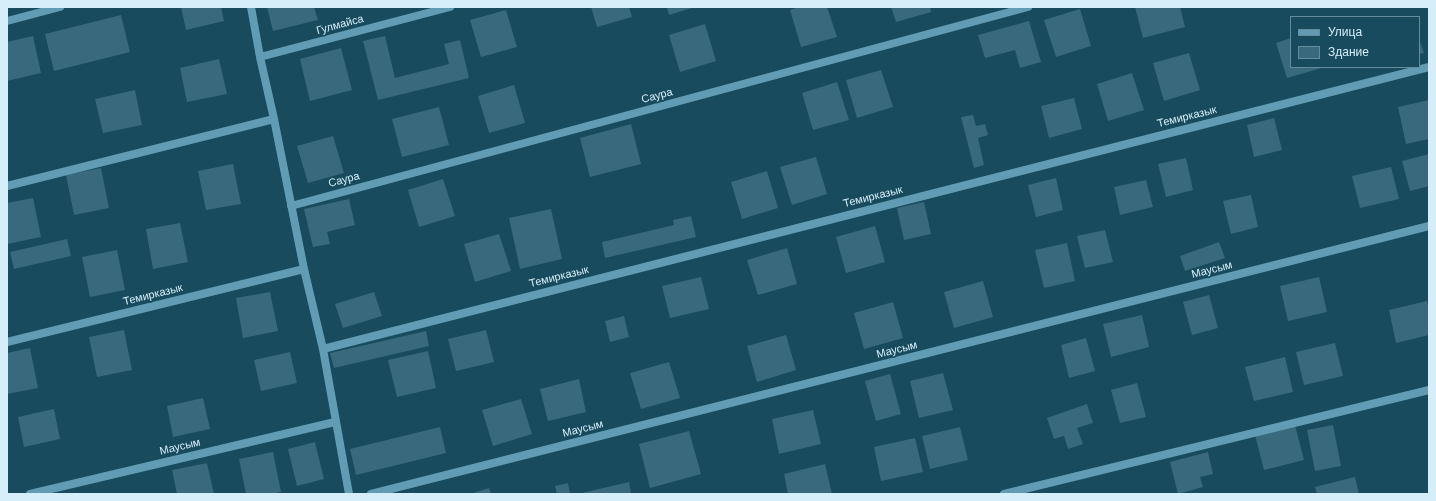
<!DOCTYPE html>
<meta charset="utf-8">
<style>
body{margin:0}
#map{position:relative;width:1436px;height:501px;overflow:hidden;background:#184b5d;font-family:Arial,sans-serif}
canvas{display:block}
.frame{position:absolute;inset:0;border:8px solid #d5eef9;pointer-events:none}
.legend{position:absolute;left:1290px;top:16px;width:130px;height:52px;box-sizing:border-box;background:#184b5d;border:1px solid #648c9b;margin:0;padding:5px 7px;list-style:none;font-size:12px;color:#d5eef9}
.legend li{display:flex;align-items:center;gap:8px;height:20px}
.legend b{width:20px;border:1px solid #648c9b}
</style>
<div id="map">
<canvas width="1436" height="501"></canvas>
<div class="frame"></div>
<ul class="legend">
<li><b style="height:5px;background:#619cb4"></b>Улица</li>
<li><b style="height:11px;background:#38697c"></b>Здание</li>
</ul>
</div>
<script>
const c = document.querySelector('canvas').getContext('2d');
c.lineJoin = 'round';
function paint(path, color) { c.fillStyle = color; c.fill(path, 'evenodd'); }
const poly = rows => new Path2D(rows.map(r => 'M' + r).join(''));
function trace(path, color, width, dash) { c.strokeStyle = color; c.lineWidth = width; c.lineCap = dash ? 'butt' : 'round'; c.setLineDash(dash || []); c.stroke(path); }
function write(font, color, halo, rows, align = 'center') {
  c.font = font + ' Arial,sans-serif'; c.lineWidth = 3.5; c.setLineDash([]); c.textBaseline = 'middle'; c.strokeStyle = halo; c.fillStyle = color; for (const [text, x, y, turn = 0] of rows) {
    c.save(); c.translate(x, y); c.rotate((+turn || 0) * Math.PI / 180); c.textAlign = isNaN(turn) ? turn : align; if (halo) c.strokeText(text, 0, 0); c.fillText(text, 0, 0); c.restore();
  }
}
paint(poly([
 [181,7,221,7,224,21,186,30],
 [267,7,314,7,318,20,273,31],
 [591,7,629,7,632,17,597,27],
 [667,7,695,7,669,15],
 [799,7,827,7,837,37,801,47,790,10],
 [891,7,930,7,931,12,896,22],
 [1135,7,1180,7,1185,27,1143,38],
 [1080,9,1091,46,1056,57,1044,20],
 [506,10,517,47,481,57,470,20],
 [121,15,130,52,54,71,45,34],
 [1029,21,1041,62,1020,68,1015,50,985,58,978,35],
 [705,24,716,61,680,72,669,35],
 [33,36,41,73,7,81,7,42],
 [385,36,395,78,449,64,444,44,460,40,469,78,378,100,363,41],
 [1291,38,1291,67,1325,67,1287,78,1276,43],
 [1419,39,1424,53,1419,54],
 [341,48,352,90,310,101,300,59],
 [1189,53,1200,90,1164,101,1153,63],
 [219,59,227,94,187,102,180,68],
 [881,70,893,107,857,118,846,80],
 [1132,73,1144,110,1108,121,1097,84],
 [837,82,849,120,813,130,802,93],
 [514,85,525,123,489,133,478,96],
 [135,90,142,125,103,133,95,99],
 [1074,98,1082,129,1049,138,1041,106],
 [1429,100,1429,139,1406,144,1398,107],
 [439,107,449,145,402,157,392,119],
 [973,115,976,126,985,124,988,135,978,138,984,165,974,168,961,117],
 [1274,118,1282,150,1254,157,1247,125],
 [631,124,641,164,590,177,580,138],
 [333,136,344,173,308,183,297,146],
 [1429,154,1429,186,1410,191,1402,161],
 [816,157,827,194,792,205,780,167],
 [1186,158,1193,190,1166,197,1158,164],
 [233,164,241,204,206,210,198,171],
 [1391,167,1399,199,1360,208,1352,176],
 [101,168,109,208,74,215,66,175],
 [767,171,778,208,742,219,731,182],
 [1056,178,1063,210,1036,217,1028,185],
 [443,179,455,216,419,227,408,190],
 [1146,180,1153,207,1120,215,1114,187],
 [1251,195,1258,227,1231,234,1223,201],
 [33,198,41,237,7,244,7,203],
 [349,199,355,225,327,232,330,244,313,247,304,209],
 [924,202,931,234,904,240,897,208],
 [551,209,562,259,520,269,509,218],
 [691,216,696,237,605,258,602,242,674,225,673,220],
 [180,223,188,262,153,269,146,229],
 [875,226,885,262,846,273,836,237],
 [1105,230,1113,262,1085,268,1077,236],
 [499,234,511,271,475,282,464,244],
 [67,239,71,256,14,269,10,252],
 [1219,242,1225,258,1185,271,1180,256],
 [1067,243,1075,281,1044,288,1035,250],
 [787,248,797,284,758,295,747,260],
 [117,250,125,290,90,297,82,257],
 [701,277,709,309,670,318,662,286],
 [1319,277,1327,312,1288,321,1280,286],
 [983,281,993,317,954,328,944,292],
 [270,292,278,331,243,338,236,298],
 [374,292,382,316,343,328,335,304],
 [1209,295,1218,328,1192,335,1183,302],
 [1427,301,1429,309,1429,335,1396,343,1389,310],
 [893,302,903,338,864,349,854,313],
 [1142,315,1149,347,1111,357,1103,324],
 [624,316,629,337,610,342,605,321],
 [124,330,132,370,97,377,89,337],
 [486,330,494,362,456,371,448,339],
 [426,331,429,346,334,368,330,353],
 [786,335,796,370,757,382,747,346],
 [1086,338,1095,371,1069,378,1061,345],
 [1335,343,1343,376,1304,385,1296,352],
 [30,348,38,388,7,394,7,353],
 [428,351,436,388,397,397,388,360],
 [290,352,297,383,261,391,254,360],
 [1285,357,1293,392,1254,401,1245,367],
 [669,362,680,398,641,409,630,373],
 [943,373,953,410,919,418,910,381],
 [890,374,901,414,876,421,865,381],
 [579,379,586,412,548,421,540,389],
 [1137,383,1146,417,1120,423,1111,390],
 [203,398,210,429,173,437,167,406],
 [521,399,532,434,493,446,482,410],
 [1087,404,1093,423,1077,428,1083,444,1068,449,1064,436,1054,439,1047,418],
 [54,409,60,439,24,447,18,417],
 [813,410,821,444,779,454,772,419],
 [1295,425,1304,460,1264,470,1255,435],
 [1333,425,1341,466,1315,471,1307,430],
 [440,427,446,453,356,475,350,449],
 [960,427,968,460,930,469,922,436],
 [689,431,701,474,650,488,639,444],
 [915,438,923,472,881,481,874,447],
 [315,442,324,479,297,486,288,449],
 [273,452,281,492,270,494,246,494,239,459],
 [1208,452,1213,474,1200,477,1203,487,1178,494,1170,462],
 [207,463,214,494,177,494,172,470],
 [825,464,832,494,788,494,784,474],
 [1355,477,1359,494,1317,494,1315,487],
 [629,482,631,494,582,494,582,493],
 [568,483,570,494,557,494,555,486],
 [489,488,491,494,470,494]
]), '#38697c');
trace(poly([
 [251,7,260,57,274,119,304,269,323,349,349,494],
 [7,21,60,7],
 [260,57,450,7],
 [7,186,274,119],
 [291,206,1028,7],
 [7,342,304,269],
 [323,349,1429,67],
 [30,494,335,422],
 [371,494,1429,226],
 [1004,494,1429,390]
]), '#619cb4', 8);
write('11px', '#d5eef9', '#184b5d', [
 ["Гулмайса",340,25,-15],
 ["Саура",657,96,-15],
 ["Темирказык",1187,117,-14],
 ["Саура",344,180,-15],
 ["Темирказык",873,197,-14],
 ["Маусым",1212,270,-14],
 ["Темирказык",559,277,-14],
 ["Темирказык",153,295,-14],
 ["Маусым",897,350,-14],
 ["Маусым",583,429,-14],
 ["Маусым",180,447,-13]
]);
</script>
